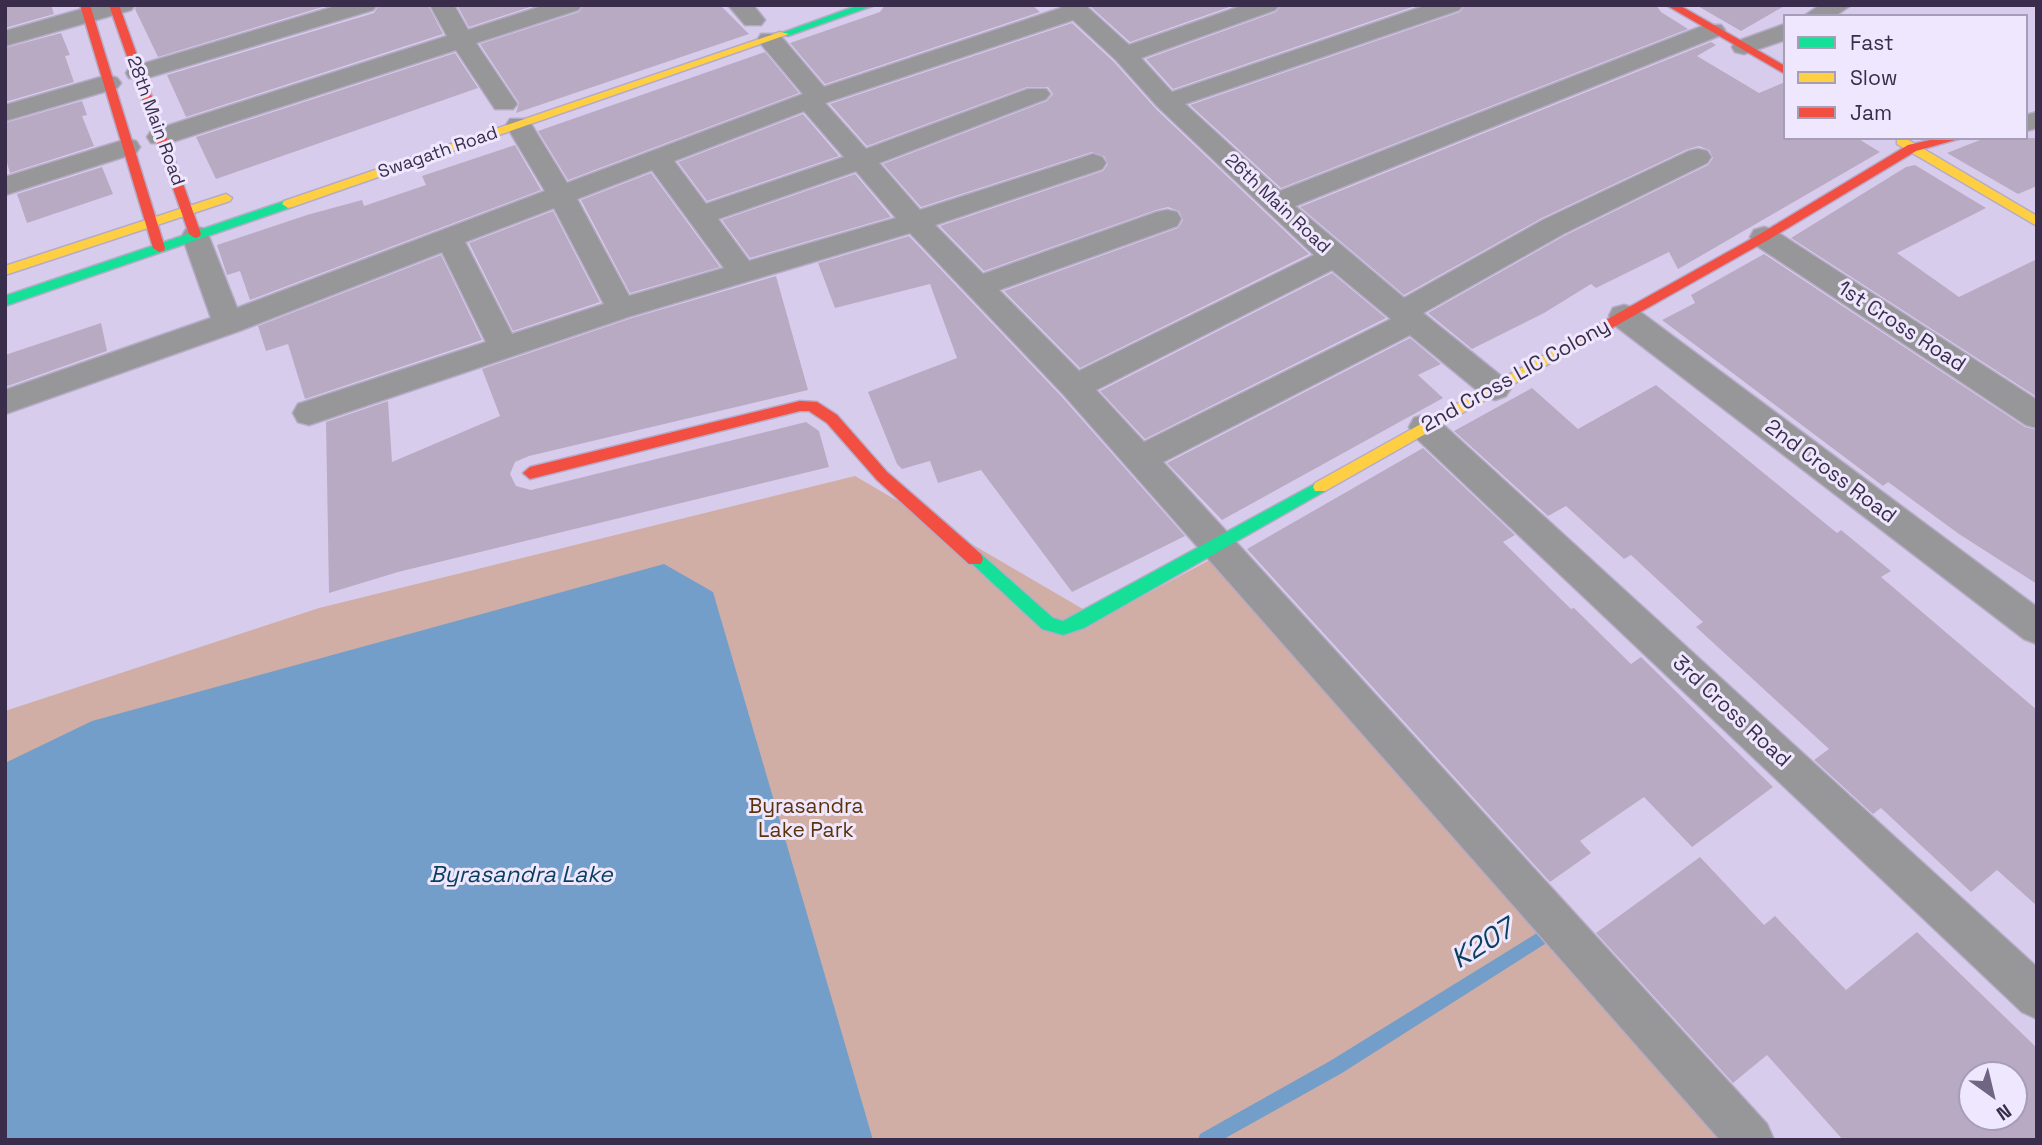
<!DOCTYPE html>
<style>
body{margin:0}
#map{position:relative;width:2042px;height:1145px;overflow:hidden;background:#d8cced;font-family:"Space Grotesk",sans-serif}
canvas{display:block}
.frame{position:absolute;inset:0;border:7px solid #392d4b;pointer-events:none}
.legend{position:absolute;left:1783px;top:14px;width:245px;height:126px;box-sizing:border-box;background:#efe7fe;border:2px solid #a69db6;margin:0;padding:9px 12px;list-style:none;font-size:21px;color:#392d4b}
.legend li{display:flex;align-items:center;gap:14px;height:35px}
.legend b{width:35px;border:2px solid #a69db6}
.north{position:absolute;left:1958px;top:1061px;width:70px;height:70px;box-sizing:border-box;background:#efe7fe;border:2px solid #a69db6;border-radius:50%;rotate:146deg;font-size:19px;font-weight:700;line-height:28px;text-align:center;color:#392d4b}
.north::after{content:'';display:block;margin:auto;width:24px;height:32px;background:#716584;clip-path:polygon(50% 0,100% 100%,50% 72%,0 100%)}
</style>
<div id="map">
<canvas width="2042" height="1145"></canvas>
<div class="frame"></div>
<ul class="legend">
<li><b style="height:9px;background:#16e098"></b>Fast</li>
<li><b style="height:9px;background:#ffcf43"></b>Slow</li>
<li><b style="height:9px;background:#f24e42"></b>Jam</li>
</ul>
<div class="north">N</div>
</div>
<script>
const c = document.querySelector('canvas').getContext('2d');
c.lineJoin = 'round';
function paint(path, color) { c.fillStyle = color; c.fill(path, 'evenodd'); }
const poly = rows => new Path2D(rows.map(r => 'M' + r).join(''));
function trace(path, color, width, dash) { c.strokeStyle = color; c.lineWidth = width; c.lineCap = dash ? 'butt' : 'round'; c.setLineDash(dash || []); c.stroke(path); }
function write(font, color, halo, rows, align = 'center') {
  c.font = font + ' "Space Grotesk",sans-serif'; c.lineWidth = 6; c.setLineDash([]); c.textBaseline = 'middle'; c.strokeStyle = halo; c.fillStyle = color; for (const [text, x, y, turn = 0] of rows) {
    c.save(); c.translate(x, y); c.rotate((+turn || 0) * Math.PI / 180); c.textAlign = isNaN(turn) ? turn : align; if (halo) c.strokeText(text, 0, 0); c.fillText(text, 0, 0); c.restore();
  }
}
paint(poly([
 [855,476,1100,619,1217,556,1740,1140,5,1140,5,711,319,608]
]), '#d0aea5');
paint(poly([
 [664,564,713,592,873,1140,5,1140,5,763,92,721]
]), '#739ec9');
paint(poly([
 [1550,925,1558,931,1560,936,1558,941,1553,943,1548,942,1342,1073,1222,1140,1198,1140,1200,1134,1330,1061,1550,925]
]), '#739ec9');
paint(poly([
 [5,5,51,5,54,14,5,28],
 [137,5,329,5,158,57,135,9],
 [379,5,428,5,443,34,186,117,167,75,374,13],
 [457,5,536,5,469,27],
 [584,5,720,5,749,34,516,113,519,103,480,44,579,12],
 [885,5,1032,5,1040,12,825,84,790,43,880,12],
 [1095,5,1235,5,1130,42,1091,7],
 [1281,5,1418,5,1173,89,1146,59,1276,12],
 [1465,5,1656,5,1661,12,1688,29,1281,188,1190,105,1460,12],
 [1696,5,1786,5,1741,31],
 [1072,23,1114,62,1156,109,1309,254,1080,368,1004,291,1178,228,1183,220,1179,211,1168,207,1156,210,984,271,940,226,1103,171,1108,164,1104,156,1092,152,921,207,883,164,1047,101,1053,94,1048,87,1027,87,867,146,830,104],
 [61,33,70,55,65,56,74,82,5,102,5,48],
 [1711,42,1716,45,1697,56,1759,93,1785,82,1785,138,1857,138,1880,152,1678,269,1669,252,1596,288,1591,284,1544,313,1472,349,1428,313,1564,236,1708,165,1713,158,1709,150,1699,146,1688,149,1542,218,1404,295,1300,207],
 [765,52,799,93,568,180,538,131],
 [455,53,478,88,216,179,196,137],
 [82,101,87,115,82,116,94,146,10,173,5,156,5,123],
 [803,114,839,156,707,201,678,162],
 [1985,138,2037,138,2037,186,2018,194,1947,153],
 [515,145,541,190,250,300,240,271,227,275,217,245,307,215,362,200,364,206,426,185,422,176],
 [1915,165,1986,208,1897,253,1959,297,2037,259,2037,397,1791,238,1906,167],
 [102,167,113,194,27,223,17,194],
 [651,173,720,267,630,293,581,200],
 [855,174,891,217,750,258,722,220],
 [553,211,600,302,513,331,469,243],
 [909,236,1062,397,1185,536,1072,592,981,470,938,483,930,461,902,469,897,464,868,392,957,358,930,284,835,308,818,263],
 [1764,254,2025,427,2037,430,2037,584,1959,534,1888,482,1883,486,1662,320,1695,303,1691,295],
 [441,255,482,340,305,399,288,344,266,351,258,326],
 [1332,273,1386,318,1145,439,1100,391],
 [776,276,808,390,529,456,515,462,510,474,516,486,531,490,806,422,819,431,829,467,398,572,329,593,326,422,388,401,392,462,500,416,482,369,632,318],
 [101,323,107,351,5,387,5,355],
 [1410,338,1441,364,1418,375,1443,398,1222,520,1167,463],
 [1656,385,1837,533,1841,530,1891,571,1881,577,2037,710,2037,906,1997,870,1971,892,1881,808,1873,814,1814,760,1829,749,1696,627,1703,622,1631,555,1624,559,1566,506,1548,516,1454,431,1532,388,1578,429],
 [1423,448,1515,535,1503,542,1571,609,1574,608,1631,664,1641,657,1773,787,1692,847,1644,797,1580,841,1591,853,1550,882,1247,549],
 [1700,857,1764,925,1775,916,1846,990,1917,932,2037,1048,2037,1140,1843,1140,1767,1055,1733,1083,1596,933],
 [1972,1075,2014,1075,2014,1117,1972,1117]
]), '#b9aac4');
const street = poly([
 [96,5,135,5,131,10,5,46,5,31,96,5],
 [339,5,377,5,373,10,147,78,129,78,126,73,129,68,339,5],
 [430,5,454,5,468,30,545,5,582,5,578,10,476,43,517,104,513,109,495,109,456,50,169,143,151,143,147,137,151,131,447,36,430,5],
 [728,5,753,5,765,20,761,25,745,25,728,5],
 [1059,5,1085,5,1129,45,1244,5,1279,5,1275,10,1141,58,1172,92,1427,5,1463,5,1459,10,1185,104,1280,191,1705,25,1721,25,1725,30,1721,35,1295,206,1404,298,1543,220,1689,151,1698,149,1707,151,1711,157,1707,163,1563,234,1423,313,1506,380,1511,388,1506,396,1495,400,1484,396,1410,335,1163,462,1767,1124,1774,1140,1720,1140,1064,395,910,233,631,316,309,425,298,422,293,413,298,404,486,342,442,252,239,331,5,414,5,390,211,318,182,236,186,229,196,227,206,229,237,308,545,191,506,125,510,119,528,119,567,183,803,94,761,44,758,39,761,34,779,34,824,87,1061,8,1059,5],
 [1073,20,1116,60,1158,107,1314,255,1079,371,999,290,1177,226,1181,219,1177,212,1167,210,1157,212,983,274,935,225,1102,169,1106,163,1102,157,1093,154,1084,157,920,210,879,163,1046,99,1050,94,1046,89,1028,89,866,149,825,103,1073,20],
 [804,111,844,157,706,204,674,161,804,111],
 [652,170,724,268,629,296,577,199,652,170],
 [856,171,896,218,749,261,718,219,856,171],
 [554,208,604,304,512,334,465,242,554,208],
 [1332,270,1391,319,1144,442,1096,390,1332,270],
 [1820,5,1851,5,1835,16,1804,16,1820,5],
 [1785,24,1785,40,1744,54,1735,52,1732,47,1735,42,1785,24],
 [108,75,117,78,121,83,117,88,5,121,5,105,108,75],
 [2037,112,2037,128,2026,131,2026,115,2037,112],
 [127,139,136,141,140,147,136,153,5,195,5,177,127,139],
 [1764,227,1774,230,2037,400,2037,428,2026,425,1754,244,1750,237,1754,230,1764,227],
 [1624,305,1635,308,2037,607,2037,644,2024,639,1613,324,1609,316,1613,308,1624,305],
 [1425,415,1436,418,2037,967,2037,1019,2022,1012,1414,436,1409,427,1414,418,1425,415]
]);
const fast = poly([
 [859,5,875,5,788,36,779,34,859,5],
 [288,200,294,204,292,207,5,306,5,296,288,200],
 [1320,481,1327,487,1325,491,1084,628,1063,635,1042,629,967,559,969,554,975,552,981,554,1053,618,1063,621,1320,481]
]);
const slow = poly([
 [780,32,789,34,292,207,288,208,282,204,284,201,780,32],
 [1897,138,1905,138,2037,216,2037,226,1897,144,1897,138],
 [226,194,232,198,230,201,5,275,5,266,226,194],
 [1584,333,1591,338,1589,341,1325,491,1315,491,1313,487,1315,483,1584,333]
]);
const jam = poly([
 [80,5,90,5,165,248,164,251,159,252,153,248,80,5],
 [109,5,119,5,201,234,199,237,195,238,189,234,109,5],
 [1666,5,1679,5,1785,66,1785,74,1666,5],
 [1939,138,1962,138,1916,151,1768,240,1589,341,1584,343,1577,338,1579,335,1760,234,1908,145,1939,138],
 [800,401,817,402,837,415,887,472,981,554,983,559,981,564,969,564,877,480,827,423,809,411,800,411,530,479,523,473,530,467,800,401]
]);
trace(street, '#b6abc7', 3);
trace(fast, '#b6abc7', 3);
trace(slow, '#b6abc7', 3);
trace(jam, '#b6abc7', 3);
paint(street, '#979698');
paint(fast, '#16e098');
paint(slow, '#ffcf43');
paint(jam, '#f24e42');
write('18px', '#392d4b', '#efe7fe', [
 ["28th Main Road",155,121,70],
 ["Swagath Road",438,153,-19],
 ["26th Main Road",1277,204,43]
]);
write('21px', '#392d4b', '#efe7fe', [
 ["1st Cross Road",1901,327,33],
 ["2nd Cross LIC Colony",1516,376,-29],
 ["2nd Cross Road",1830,472,37],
 ["3rd Cross Road",1731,712,43]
]);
write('21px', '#5c340c', '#efe7fe', [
 ["Byrasandra",806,807],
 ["Lake Park",806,831]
]);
write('italic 23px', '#083f5f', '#efe7fe', [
 ["Byrasandra Lake",521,876]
]);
write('italic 28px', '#083f5f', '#efe7fe', [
 ["K207",1483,945,-32]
]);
</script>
